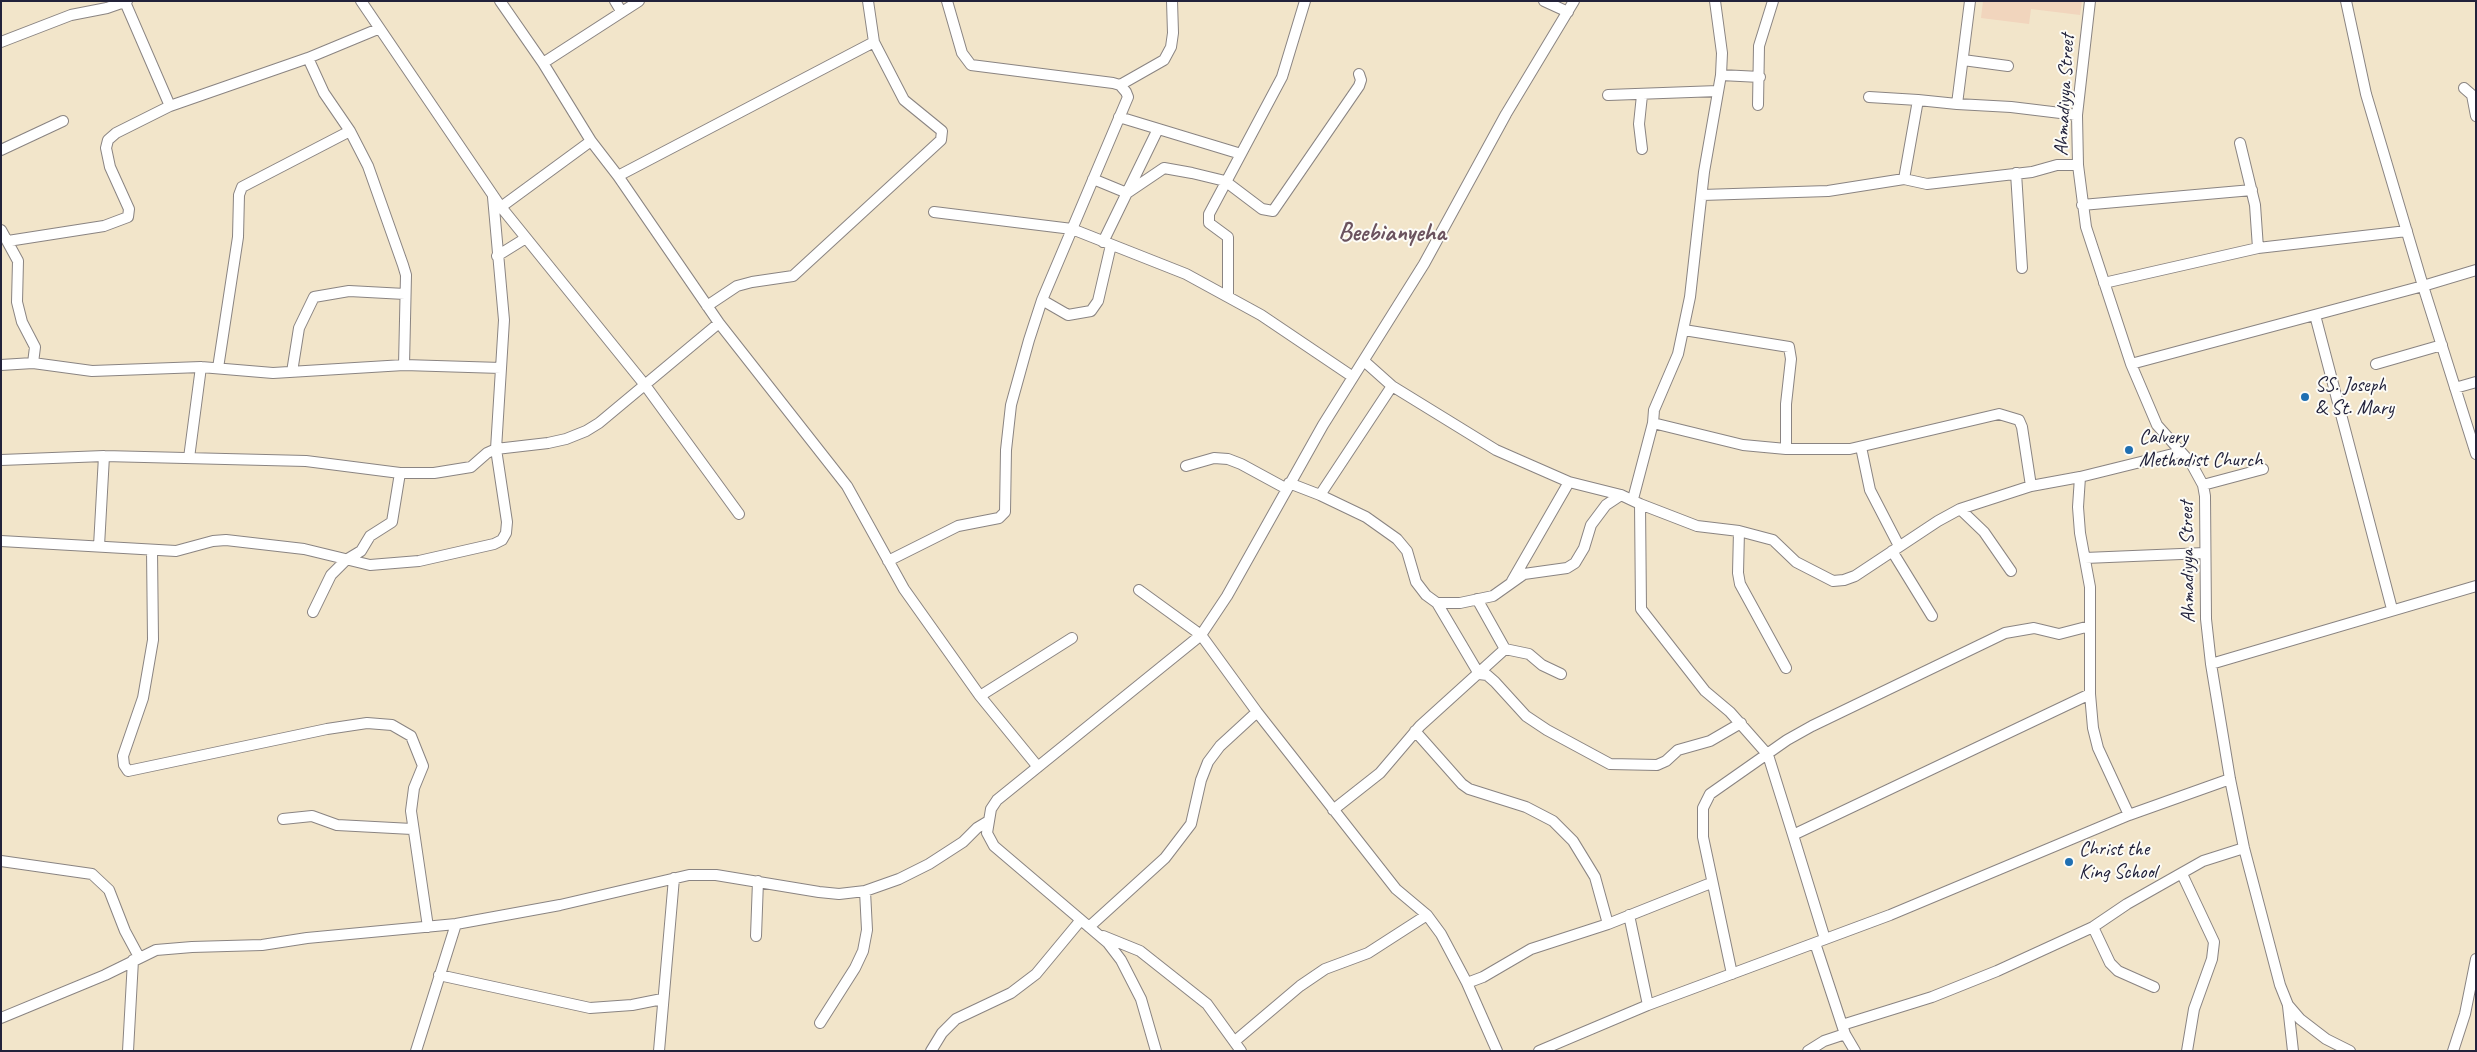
<!DOCTYPE html>
<style>
body{margin:0}
#map{position:relative;width:2477px;height:1052px;overflow:hidden;background:#f2e5ca;font-family:Caveat,sans-serif}
canvas{display:block}
.frame{position:absolute;inset:0;border:2px solid #22223b;pointer-events:none}
</style>
<div id="map">
<canvas width="2477" height="1052"></canvas>
<div class="frame"></div>
</div>
<script>
const c = document.querySelector('canvas').getContext('2d');
c.lineJoin = 'round';
function paint(path, color) { c.fillStyle = color; c.fill(path, 'evenodd'); }
const poly = rows => new Path2D(rows.map(r => 'M' + r).join(''));
function trace(path, color, width, dash) { c.strokeStyle = color; c.lineWidth = width; c.lineCap = dash ? 'butt' : 'round'; c.setLineDash(dash || []); c.stroke(path); }
function write(font, color, halo, rows, align = 'center') {
  c.font = font + ' Caveat,sans-serif'; c.lineWidth = 4; c.setLineDash([]); c.textBaseline = 'middle'; c.strokeStyle = halo; c.fillStyle = color; for (const [text, x, y, turn = 0] of rows) {
    c.save(); c.translate(x, y); c.rotate((+turn || 0) * Math.PI / 180); c.textAlign = isNaN(turn) ? turn : align; if (halo) c.strokeText(text, 0, 0); c.fillText(text, 0, 0); c.restore();
  }
}
paint(poly([
 [1983,1,2082,1,2080,15,2031,9,2029,24,1981,18]
]), '#f1d5bd');
const minor = poly([
 [361,1,501,207,645,385,739,514],
 [500,1,543,63,591,141,618,176,719,323,847,486,904,589,980,696,1038,767],
 [615,1,621,11],
 [1544,1,1568,12],
 [2090,1,2077,115,2078,165,2086,227,2131,364,2157,425,2191,463,2203,485,2205,496,2206,619,2211,664,2230,779,2244,848,2280,985,2288,1005,2300,1019,2326,1039,2350,1051],
 [125,2,170,106],
 [1,42,71,15,107,8,127,1],
 [308,58,324,93,350,131,368,166,403,265,406,275,404,365],
 [1963,60,2008,66],
 [543,63,639,1],
 [1721,75,1760,77],
 [1120,85,1164,60,1171,47,1173,33,1172,1],
 [2464,88,2472,95,2476,116],
 [1608,95,1718,91],
 [1869,97,1918,100],
 [1957,104,2011,107,2077,115],
 [1758,105,1759,46,1773,1],
 [1119,117,1241,154],
 [2240,143,2255,205,2258,248],
 [1642,149,1639,124,1642,95],
 [1,150,63,121],
 [2016,173,2022,268],
 [618,176,874,42],
 [1093,179,1127,193,1164,168,1192,173,1225,181,1262,209,1273,211,1359,86,1361,80,1359,74],
 [1904,179,1918,100,1957,104,1970,1],
 [1702,195,1828,191,1904,179,1927,184,2032,172,2057,165,2078,165],
 [2082,205,2252,190],
 [501,207,591,141],
 [934,212,1072,229,1186,274,1261,315,1353,377],
 [1,230,18,261,17,302,22,322,35,347,33,363],
 [8,241,104,226,128,217,129,209,110,167,106,148,108,140,116,133,170,106,308,58,378,29],
 [1103,242,1158,129],
 [497,256,526,238],
 [2476,270,2423,286,2476,454],
 [2104,283,2258,248,2407,231],
 [1228,296,1228,237,1209,223,1209,214,1282,77,1305,1],
 [1042,300,1068,315,1091,311,1098,301,1111,245],
 [707,306,737,286,752,282,793,276,941,140,942,131,904,100,874,42,868,1],
 [2315,315,2392,609],
 [1684,330,1789,347,1791,359,1786,404,1786,449],
 [1364,361,1392,386,1496,450,1569,482,1621,495,1640,504,1641,609,1705,691,1730,712,1768,755,1793,835],
 [2131,364,2423,286,2366,94,2346,1],
 [2376,364,2442,345],
 [1,365,33,363,92,371,201,367,273,373,404,365,501,368],
 [218,368,238,237,239,195,242,187,350,131],
 [292,372,299,328,314,297,349,291,405,294],
 [2455,388,2476,382],
 [1653,423,1743,445,1786,449,1850,449,1999,414,2019,420,2022,427,2031,486],
 [1861,447,1870,490,1899,546],
 [189,458,201,367],
 [1,460,104,456,306,461,400,473,434,473,471,467,487,453,496,449,548,443,566,439,586,431,599,423,719,323],
 [1186,466,1214,458,1228,459,1241,464,1287,489],
 [2080,477,2078,507,2080,533,2090,587,2090,694,2093,728,2098,748,2129,815],
 [1289,483,1320,495,1366,517,1397,539,1407,551,1416,582,1426,595,1437,603,1479,674,1487,675,1495,682,1526,716,1547,730,1610,764,1657,765,1666,761,1678,750,1710,741,1741,723],
 [2203,485,2263,469],
 [1320,495,1392,386],
 [1633,499,1653,423,1654,410,1678,354,1690,297,1704,172,1721,75,1722,53,1715,1],
 [1640,504,1697,526,1739,531,1773,540,1796,562,1833,581,1844,580,1855,576,1938,521,1960,509,2031,486,2080,477,2181,452],
 [1960,509,1984,532,2011,571],
 [1739,531,1738,573,1740,584,1786,668],
 [1,541,176,551,213,541,226,540,304,549,370,565,419,561,494,544,502,540,506,533,507,522,496,449,504,320,493,197],
 [99,546,104,456],
 [152,550,153,640,143,698,123,756,124,765,128,771,327,729,367,723,392,725,411,736,423,766,414,788,411,811,428,927],
 [1892,551,1932,616],
 [2085,558,2205,553],
 [888,561,958,526,999,518,1005,512,1006,450,1011,405,1029,340,1042,300,1128,97,1126,92,1120,85,1113,83,971,65,962,53,947,1],
 [1512,581,1569,482],
 [1139,590,1201,635,1257,712,1396,889,1427,915,1441,934,1467,983,1497,1051],
 [1477,599,1505,649],
 [1437,603,1460,603,1493,596,1524,574,1567,568,1575,563,1584,548,1591,525,1606,505,1621,495],
 [313,612,331,575,346,560,361,551,370,536,392,522,400,473],
 [2211,664,2476,586],
 [980,696,1072,638],
 [1415,731,1462,784,1469,789,1526,807,1553,821,1573,841,1595,877,1608,924],
 [1333,810,1380,773,1420,726,1505,649,1529,654,1542,665,1561,674],
 [283,819,312,816,337,825,412,829],
 [1,861,92,874,109,890,125,931,139,957],
 [2182,874,2214,942,2212,959,2194,1009,2187,1051],
 [1629,915,1648,1005],
 [1089,927,1165,858,1191,824,1201,780,1208,762,1220,746,1257,712],
 [2093,927,2110,963,2118,971,2154,987],
 [756,936,758,881],
 [1103,936,1140,951,1207,1004,1241,1051],
 [1825,939,1793,835,2090,694],
 [1815,943,1845,1034,1855,1051],
 [1732,974,1703,837,1703,808,1710,794,1787,740,1812,726,2005,633,2034,628,2059,634,2090,626],
 [439,975,590,1008,632,1005,662,999],
 [1467,983,1483,977,1531,949,1608,924,1711,883],
 [2288,1006,2293,1051],
 [1,1018,105,975,156,950,192,947,262,945,307,938,456,924,560,905,689,875,716,875,819,892,839,894,865,891,899,879,929,864,963,842,977,828,987,822],
 [820,1023,855,968,863,951,867,930,865,891],
 [1842,1025,1932,997,1997,971,2093,927,2127,904,2203,861,2244,848],
 [1235,1041,1300,986,1325,969,1368,953,1427,915],
 [128,1051,133,960],
 [416,1051,456,924],
 [659,1051,674,878],
 [931,1051,942,1033,956,1019,1011,993,1036,974,1080,921],
 [1156,1051,1141,999,1121,960,1108,943,994,846,987,833,991,809,997,800,1201,635,1227,596,1323,425,1424,264,1506,114,1574,1],
 [1539,1051,1648,1005,1890,915,2129,815,2230,779],
 [1808,1051,1824,1041,1845,1034],
 [2453,1051,2465,1014,2476,959]
]);
trace(minor, '#8a8482', 12);
trace(minor, '#fff', 10);
for (const [x, y, r, color] of [
 [2305,397,5,"#1f6fb2"],
 [2129,450,5,"#1f6fb2"],
 [2069,862,5,"#1f6fb2"]
]) { const dot = new Path2D(); dot.arc(x, y, r, 0, 2 * Math.PI); c.fillStyle = color; c.fill(dot); trace(dot, '#fdfcf7', 2); }
write('20px', '#22223b', '#fdfcf7', [
 ["Ahmadiyya Street",2065,95,-87],
 ["Ahmadiyya Street",2188,562,-91]
]);
write('20px', '#22223b', '#fdfcf7', [
 ["SS. Joseph",2315,386],
 ["& St. Mary",2315,409],
 ["Calvery",2139,438],
 ["Methodist Church",2139,461],
 ["Christ the",2079,850],
 ["King School",2079,873]
], 'left');
write('bold 25px', '#6b535f', '#fdfcf7', [
 ["Beebianyeha",1392,233]
]);
</script>
